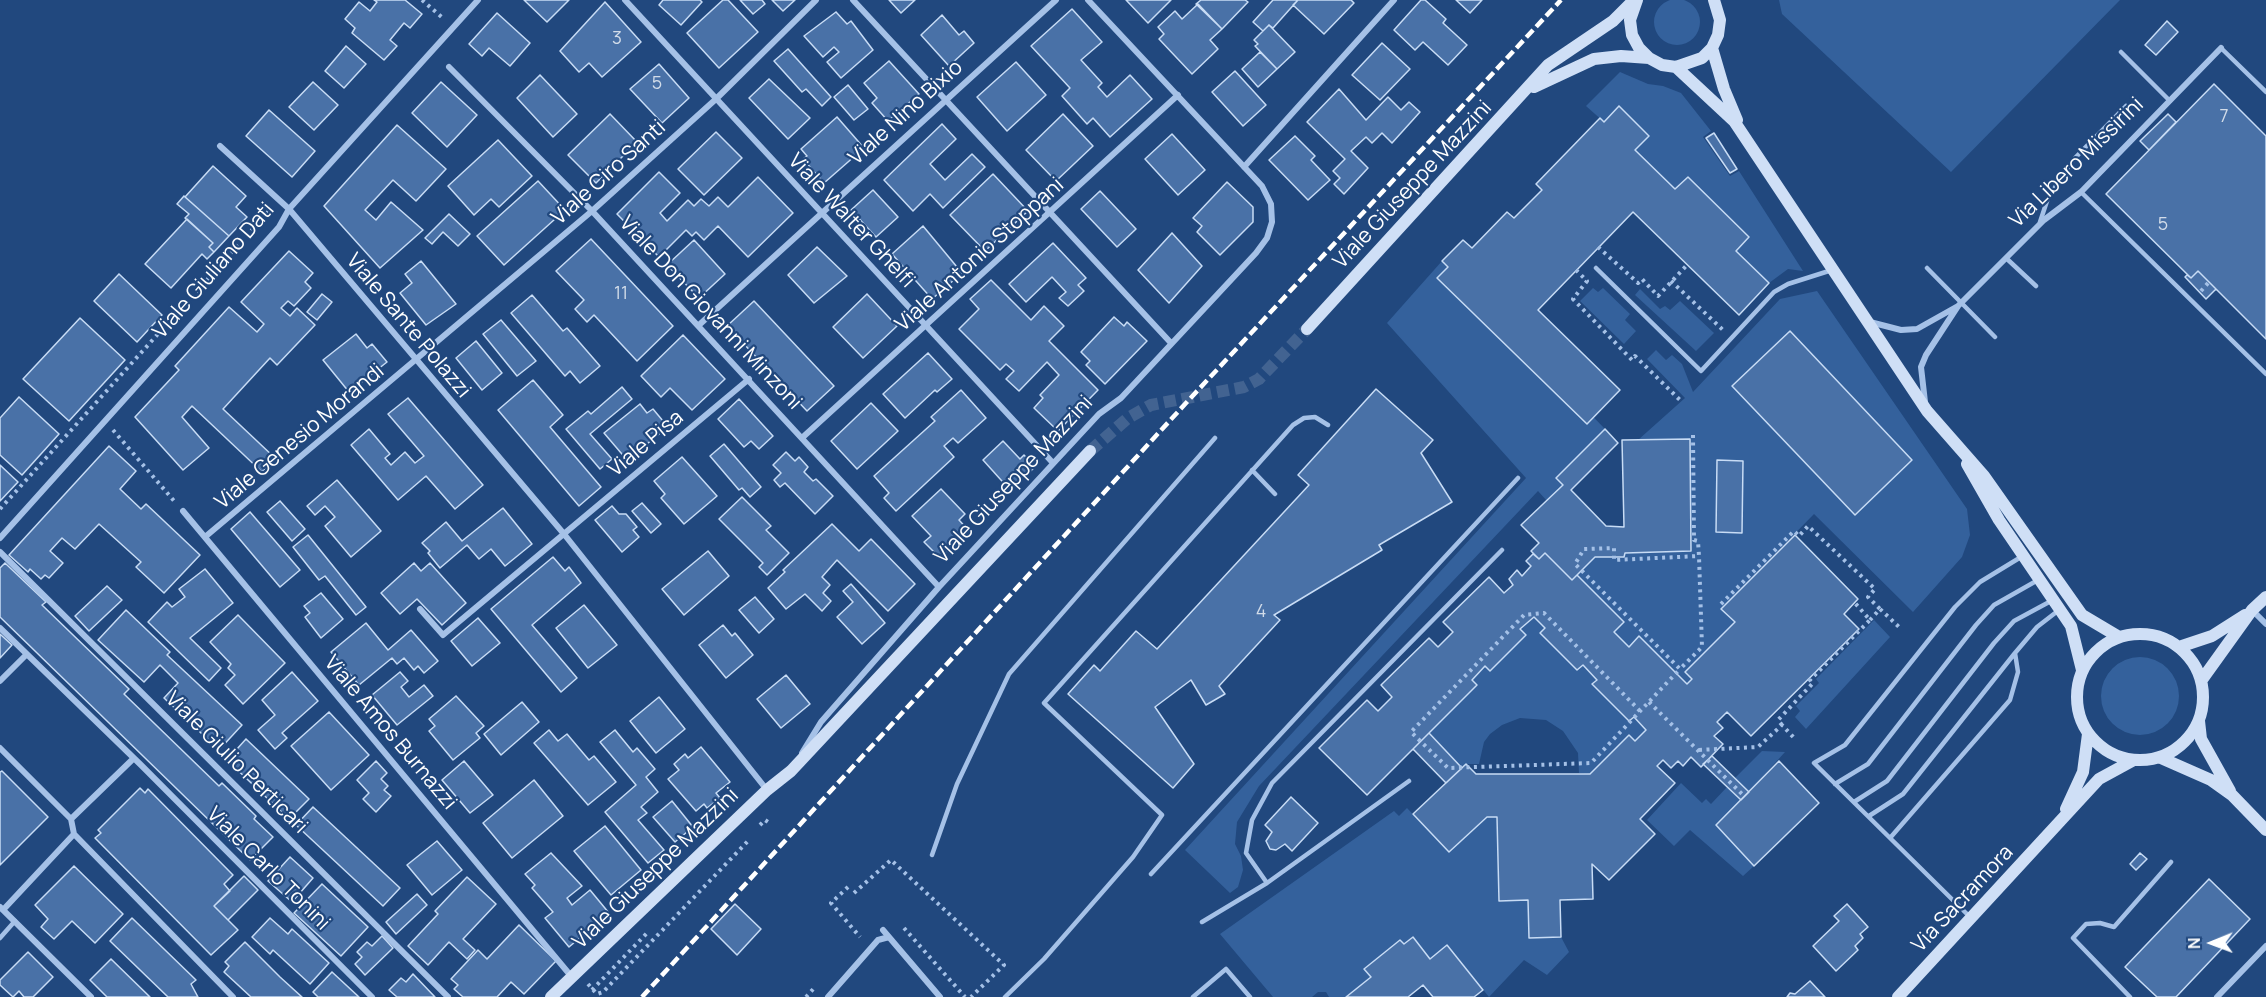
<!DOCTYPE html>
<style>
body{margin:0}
#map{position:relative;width:2266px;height:997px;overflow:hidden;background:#21487e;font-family:Manrope,sans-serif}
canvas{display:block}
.north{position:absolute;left:2182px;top:913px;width:60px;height:60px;-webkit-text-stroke:4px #21487e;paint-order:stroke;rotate:269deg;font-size:16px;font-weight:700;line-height:24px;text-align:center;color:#fff}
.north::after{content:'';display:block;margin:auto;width:21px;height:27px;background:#fff;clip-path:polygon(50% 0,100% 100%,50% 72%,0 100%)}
</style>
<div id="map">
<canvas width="2266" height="997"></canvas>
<div class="north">N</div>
</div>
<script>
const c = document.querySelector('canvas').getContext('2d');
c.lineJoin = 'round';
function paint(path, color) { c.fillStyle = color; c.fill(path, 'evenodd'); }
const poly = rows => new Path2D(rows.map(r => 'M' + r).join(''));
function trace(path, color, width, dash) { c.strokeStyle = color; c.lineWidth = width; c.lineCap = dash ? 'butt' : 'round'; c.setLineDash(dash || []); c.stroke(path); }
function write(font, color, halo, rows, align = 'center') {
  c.font = font + ' Manrope,sans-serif'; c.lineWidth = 4.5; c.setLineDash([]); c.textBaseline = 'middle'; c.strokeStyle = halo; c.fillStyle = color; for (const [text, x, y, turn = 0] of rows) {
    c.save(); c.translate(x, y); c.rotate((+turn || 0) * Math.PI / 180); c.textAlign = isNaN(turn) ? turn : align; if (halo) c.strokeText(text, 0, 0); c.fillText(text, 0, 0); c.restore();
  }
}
paint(poly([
 '1654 22a23 23 0 1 1 46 0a23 23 0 1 1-46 0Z',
 [1779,0,2120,0,1951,172,1782,14],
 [1620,72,1648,84,1663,86,1681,93,1711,131,1703,137,1730,176,1739,171,1803,271,1788,269,1769,283,1736,251,1749,236,1688,177,1675,189,1635,150,1649,135,1619,107,1604,122,1586,106],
 [1442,261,1605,429,1556,478,1563,485,1547,501,1538,491,1259,786,1237,822,1235,844,1241,856,1243,870,1238,887,1230,893,1185,850,1526,478,1387,323],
 [1593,288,1598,292,1603,288,1630,314,1625,320,1636,331,1624,344,1580,301],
 [1640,289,1660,309,1665,306,1670,310,1680,301,1714,333,1696,351,1635,295],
 [1817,291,1967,509,1970,535,1962,557,1913,612,1814,514,1722,608,1735,622,1685,672,1692,679,1687,684,1639,637,1629,647,1614,632,1623,622,1577,575,1595,557,1624,557,1625,553,1691,551,1690,439,1638,440,1685,398,1647,359,1656,350,1666,360,1672,355,1682,364,1693,392,1780,299],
 [1534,617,1545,628,1541,633,1577,670,1583,665,1597,680,1593,685,1628,721,1634,717,1646,730,1635,741,1629,735,1590,774,1579,773,1578,753,1563,731,1546,720,1520,718,1502,725,1490,734,1484,742,1479,764,1466,764,1462,768,1429,733,1477,685,1472,680,1485,666,1490,670,1526,635,1520,629],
 [1874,620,1890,637,1806,729,1795,717,1800,711,1796,706,1819,683,1816,679],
 '2101 696a39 39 0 1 1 78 0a39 39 0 1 1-78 0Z',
 [1762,751,1785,752,1749,792,1735,778],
 [1681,783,1702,803,1706,799,1711,804,1727,787,1741,800,1716,825,1754,866,1743,876,1690,830,1674,846,1647,820],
 [1407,808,1449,852,1487,817,1497,817,1499,901,1528,900,1529,937,1561,937,1569,952,1547,975,1524,960,1489,997,1447,945,1430,959,1412,937,1404,944,1400,940,1364,969,1371,977,1346,997,1329,997,1326,992,1318,992,1312,997,1273,997,1220,934,1394,811,1399,816]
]), '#34619c');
const building = poly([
 [374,0,405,0,422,14,410,28,404,23,390,40,397,46,384,60,352,33,355,28,345,19,359,2,370,11,377,2,374,0],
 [524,0,569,0,547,22,524,0],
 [663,0,700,0,702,2,681,25,659,5,663,0],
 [723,0,728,0,758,32,719,68,687,33,723,0],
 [740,0,762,0,765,4,753,14,740,0],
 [772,0,795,0,783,11,772,0],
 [889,0,915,0,901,13,889,0],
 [1126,0,1171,0,1148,23,1126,0],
 [1201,0,1245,0,1248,2,1222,29,1196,4,1201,0],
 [1273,0,1298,0,1273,28,1269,25,1263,31,1253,22,1273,0],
 [1298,0,1351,0,1354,3,1324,34,1293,5,1298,0],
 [1421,0,1425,0,1446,19,1443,23,1467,45,1448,65,1423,42,1415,50,1394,30,1421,0],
 [1456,0,1482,0,1470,13,1456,0],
 [605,2,641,42,602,77,589,63,579,72,560,51,605,2],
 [1198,4,1222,29,1210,40,1218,49,1192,74,1159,39,1164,34,1158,27,1175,11,1182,19,1198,4],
 [1072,9,1102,42,1081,60,1102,83,1098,87,1107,97,1130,75,1152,99,1110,137,1093,118,1087,124,1062,96,1070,88,1031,46,1072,9],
 [836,12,847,24,851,21,873,50,841,78,827,62,839,52,834,47,823,57,804,36,836,12],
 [497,13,530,43,510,66,489,48,482,56,469,44,497,13],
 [942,15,959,35,964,31,974,43,949,66,921,35,942,15],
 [2167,21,2178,32,2156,55,2145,45,2167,21],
 [1269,25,1295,52,1277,69,1255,46,1258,44,1254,40,1269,25],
 [1382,43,1410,69,1380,100,1352,75,1382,43],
 [346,46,366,64,344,88,325,71,346,46],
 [788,49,831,97,822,106,806,89,802,92,774,61,788,49],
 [1260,52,1277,69,1258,87,1242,69,1260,52],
 [889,61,919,94,888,121,872,103,877,98,864,83,889,61],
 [1016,62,1046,95,1007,131,977,97,1016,62],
 [659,64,689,98,662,123,630,89,659,64],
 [1235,71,1266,105,1243,126,1212,92,1235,71],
 [540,75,577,114,553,137,517,98,540,75],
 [769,79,810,118,788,139,749,98,769,79],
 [313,82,338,105,314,130,289,107,313,82],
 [441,82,477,115,447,147,412,113,441,82],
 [2214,84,2266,136,2266,339,2198,271,2191,278,2106,194,2214,84],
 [848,85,868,109,854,120,834,97,848,85],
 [1339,89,1366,120,1388,97,1401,110,1409,102,1420,112,1392,143,1382,133,1372,143,1366,137,1351,151,1368,168,1344,194,1334,184,1340,178,1333,171,1345,159,1307,122,1339,89],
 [1619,106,1649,136,1635,150,1675,189,1688,177,1749,237,1736,251,1769,283,1739,315,1633,212,1538,310,1620,390,1587,424,1437,278,1448,267,1442,261,1463,240,1472,248,1507,212,1514,218,1542,190,1536,184,1600,118,1604,122,1619,106],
 [269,110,315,151,292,177,246,136,269,110],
 [610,114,637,142,596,183,568,155,610,114],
 [1063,114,1093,146,1056,181,1026,150,1063,114],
 [2168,114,2176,122,2149,150,2140,141,2168,114],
 [837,117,864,148,824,183,803,159,807,156,801,149,837,117],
 [942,124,956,139,930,164,945,180,972,154,985,167,943,208,930,194,913,211,884,180,942,124],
 [397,125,446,169,416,201,393,180,365,210,376,220,391,202,423,230,380,268,324,206,397,125],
 [716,132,742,158,704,195,678,169,716,132],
 [1714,133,1737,169,1730,173,1706,138,1714,133],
 [1172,134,1205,170,1178,195,1145,159,1172,134],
 [1295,136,1315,156,1311,160,1330,180,1308,200,1269,160,1295,136],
 [498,140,532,176,499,207,491,199,474,215,448,186,498,140],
 [213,166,246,196,236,207,247,217,229,236,185,197,213,166],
 [659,172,680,193,660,213,667,221,688,200,694,206,701,199,709,206,718,197,728,207,758,177,793,213,748,257,718,226,704,240,696,232,692,236,686,230,659,257,617,214,659,172],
 [993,174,1028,211,985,251,950,215,993,174],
 [538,181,565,210,504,265,477,236,538,181],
 [1227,182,1253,207,1253,222,1220,255,1197,232,1202,226,1193,218,1227,182],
 [873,190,898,217,876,237,851,210,873,190],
 [1100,191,1136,229,1117,247,1081,209,1100,191],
 [184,196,229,236,214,252,209,247,213,243,185,218,189,214,177,204,184,196],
 [449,214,470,234,458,246,443,232,432,244,425,238,449,214],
 [187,219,213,243,209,247,214,252,207,259,202,254,171,288,145,264,187,219],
 [923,226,962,273,932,299,892,254,923,226],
 [1172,233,1202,266,1169,303,1138,270,1172,233],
 [591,239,673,326,637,361,594,315,587,322,575,309,584,300,556,271,591,239],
 [694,240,725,274,699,298,667,265,694,240],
 [1053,243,1086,278,1078,285,1084,291,1068,306,1059,298,1066,292,1052,277,1026,302,1009,284,1053,243],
 [817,247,847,276,814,303,788,275,817,247],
 [289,251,313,273,305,282,311,288,294,306,288,301,281,308,290,316,297,308,315,325,277,365,270,358,223,409,275,458,262,472,192,406,182,417,209,448,183,470,135,417,179,370,175,366,229,307,257,332,264,324,241,302,289,251],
 [421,261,456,304,426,325,400,293,412,283,405,274,421,261],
 [2198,271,2216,289,2206,299,2185,277,2187,275,2191,278,2198,271],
 [119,274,162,315,137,342,94,301,119,274],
 [991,280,1031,320,1044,306,1064,326,1049,341,1098,390,1058,431,1034,408,1043,398,1040,395,1059,375,1047,362,1019,391,1006,379,1014,371,1006,364,1000,370,959,329,979,309,970,299,991,280],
 [322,294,332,302,317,320,307,312,322,294],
 [867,294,897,326,863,358,833,327,867,294],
 [532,295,563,331,567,328,600,366,580,383,570,371,565,376,511,313,532,295],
 [754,301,834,386,807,411,727,326,754,301],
 [1114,317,1124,326,1127,322,1147,341,1105,384,1086,365,1090,361,1081,352,1114,317],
 [80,318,125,360,69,421,23,379,80,318],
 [501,320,536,361,517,376,483,334,501,320],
 [1790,331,1912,460,1855,515,1732,386,1790,331],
 [356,334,367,348,372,344,387,362,349,392,323,360,356,334],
 [683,335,725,379,692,410,670,388,661,397,641,376,683,335],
 [476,341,502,373,482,390,456,358,476,341],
 [928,353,952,379,937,392,935,390,905,418,883,394,928,353],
 [533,380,563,415,550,427,601,487,579,506,498,410,533,380],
 [622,387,632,399,590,434,612,459,600,469,566,429,588,411,591,414,622,387],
 [1376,389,1433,440,1421,453,1452,502,1379,545,1382,550,1274,615,1280,620,1219,686,1225,694,1206,705,1191,680,1155,707,1194,764,1173,788,1068,694,1094,665,1100,671,1136,631,1157,649,1309,485,1298,475,1376,389],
 [961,390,986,418,958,443,953,438,944,446,954,457,896,511,884,498,889,493,874,476,935,421,931,417,961,390],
 [19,397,59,434,22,475,0,455,0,418,19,397],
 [408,398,483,485,455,509,426,476,398,500,351,445,369,429,390,454,385,458,391,465,405,452,415,463,424,456,388,414,408,398],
 [739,399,773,436,759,449,751,441,744,447,718,419,739,399],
 [871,403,898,431,857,469,831,441,871,403],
 [640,404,647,413,653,409,668,427,627,460,604,433,640,404],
 [1605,429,1618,443,1571,490,1606,526,1624,527,1622,440,1690,439,1691,551,1625,553,1624,557,1595,557,1572,580,1545,553,1539,559,1531,551,1539,543,1521,525,1563,485,1556,478,1605,429],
 [1003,441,1020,459,1024,455,1035,467,1010,490,983,460,1003,441],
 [724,444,761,487,750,497,742,488,739,490,710,456,724,444],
 [109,446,136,471,120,489,141,509,146,504,200,555,164,593,136,567,141,562,99,524,75,549,62,538,50,551,63,563,49,578,45,575,41,579,30,569,28,572,9,555,109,446],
 [786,452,795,461,799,457,808,467,804,472,813,481,816,479,833,496,815,514,785,483,780,487,774,480,781,473,773,465,786,452],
 [682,457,717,496,684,524,661,498,665,494,654,481,682,457],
 [1717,460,1743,461,1742,533,1716,532,1717,460],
 [0,465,18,482,0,501,0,465],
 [337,480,381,531,351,557,325,526,335,517,325,506,315,515,307,506,337,480],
 [941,489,965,514,959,520,969,531,940,558,924,542,931,536,912,516,941,489],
 [742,497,771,526,766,530,789,553,767,575,759,567,763,563,719,519,742,497],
 [280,501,305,529,292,541,267,512,280,501],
 [642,503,661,524,651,533,632,511,642,503],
 [612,506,619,514,626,514,637,527,633,530,639,537,622,552,595,520,612,506],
 [503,508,532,544,505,566,491,549,479,559,467,545,440,568,428,553,430,551,422,543,446,522,462,541,503,508],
 [250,512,300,570,280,587,231,529,250,512],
 [832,524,859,551,871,539,915,584,888,611,837,560,822,577,830,585,823,593,831,601,822,611,805,594,786,609,768,588,785,572,783,570,832,524],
 [308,535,366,607,356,615,325,576,319,580,293,547,308,535],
 [1795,535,1858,599,1844,614,1859,629,1751,736,1727,712,1717,722,1723,728,1714,736,1723,744,1701,767,1691,757,1683,766,1678,761,1671,768,1663,760,1657,766,1675,783,1640,819,1655,834,1609,880,1592,864,1593,899,1560,900,1561,937,1529,938,1528,900,1499,901,1497,817,1487,817,1449,852,1413,814,1466,764,1476,774,1590,774,1629,735,1635,741,1646,730,1634,717,1629,721,1592,684,1597,680,1583,665,1577,670,1540,633,1545,628,1534,617,1520,629,1526,635,1490,671,1485,666,1472,680,1477,685,1367,795,1319,748,1367,700,1378,711,1392,697,1381,685,1429,638,1438,647,1453,632,1443,622,1489,577,1504,593,1513,585,1509,579,1517,570,1522,576,1531,566,1526,561,1533,554,1539,559,1545,553,1572,580,1577,575,1624,622,1614,632,1629,647,1639,636,1687,684,1692,679,1685,672,1735,622,1721,609,1795,535],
 [708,551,729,576,684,615,662,589,708,551],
 [553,557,565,571,569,567,581,583,532,625,577,678,561,692,491,609,553,557],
 [5,563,46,602,42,605,129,689,124,694,219,786,222,783,256,816,254,819,273,837,250,860,0,617,0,568,5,563],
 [414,563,421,571,430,563,466,603,442,625,417,599,400,614,381,593,414,563],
 [205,569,233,603,190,638,221,668,209,681,148,622,167,602,172,607,185,597,179,589,205,569],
 [851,584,885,623,862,644,837,617,853,602,843,591,851,584],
 [107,586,122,600,89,631,75,616,107,586],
 [321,593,343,619,321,638,305,617,310,613,304,606,321,593],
 [755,597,774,619,759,633,739,610,755,597],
 [584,605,617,645,588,668,556,628,584,605],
 [126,610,170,652,167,655,242,725,219,750,164,698,178,683,160,665,144,682,98,640,126,610],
 [238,615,285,663,243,704,225,685,235,675,228,668,231,664,210,642,238,615],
 [478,618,500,643,472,666,451,641,478,618],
 [366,623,388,650,411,630,438,661,424,673,418,666,414,670,404,658,397,664,392,658,359,685,331,652,366,623],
 [723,625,732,636,735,633,753,655,726,678,699,645,723,625],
 [0,634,12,645,0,658,0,634],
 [292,672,318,701,282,733,287,738,275,749,258,730,275,715,262,700,292,672],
 [400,672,408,681,401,687,409,697,424,685,433,696,397,725,372,695,400,672],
 [786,675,810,704,781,728,757,699,786,675],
 [456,696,484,726,476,733,480,738,453,760,429,731,435,726,429,719,456,696],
 [659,697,685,729,656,753,630,721,659,697],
 [522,702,539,722,501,755,484,734,522,702],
 [329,712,369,755,331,790,291,746,329,712],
 [549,730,558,741,567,734,589,760,594,756,616,782,588,805,534,743,549,730],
 [615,730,633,752,637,748,655,769,646,777,658,792,641,807,647,813,638,820,664,850,648,863,605,812,636,785,600,742,615,730],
 [1429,733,1462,768,1446,783,1413,749,1429,733],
 [246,739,309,799,289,819,227,760,246,739],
 [701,747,730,782,716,793,720,798,707,808,704,804,696,811,668,779,679,770,674,764,685,754,688,758,701,747],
 [1712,756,1749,792,1741,800,1703,764,1712,756],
 [376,761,387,773,381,779,388,786,384,790,391,796,376,812,363,799,369,793,357,780,376,761],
 [464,761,493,795,470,813,442,780,464,761],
 [1779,761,1819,803,1754,866,1716,825,1779,761],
 [2,771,48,817,0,865,0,772,2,771],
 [534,780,563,816,512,858,483,823,534,780],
 [140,788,145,793,148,789,233,875,224,884,230,891,214,906,238,930,211,955,95,838,101,833,98,830,140,788],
 [1291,797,1318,823,1292,851,1285,844,1276,850,1270,849,1266,841,1272,832,1265,825,1291,797],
 [672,801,693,827,675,842,653,817,672,801],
 [313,807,400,888,383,906,296,825,313,807],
 [605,826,641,870,611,895,574,851,605,826],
 [437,841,462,870,432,895,407,865,437,841],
 [551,853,582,886,567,898,572,905,590,890,609,913,569,947,545,918,553,912,532,888,535,885,525,874,551,853],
 [2140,853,2147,859,2136,870,2130,864,2140,853],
 [290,857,313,878,292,902,268,881,290,857],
 [74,866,123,914,95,943,72,921,54,939,41,927,48,919,35,905,74,866],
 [244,876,258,890,228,920,214,906,244,876],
 [467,877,496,904,463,939,475,950,467,959,449,942,428,965,408,946,438,914,435,911,467,877],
 [2209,879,2250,919,2176,997,2157,997,2125,967,2209,879],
 [322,884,368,927,341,956,294,913,322,884],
 [417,894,427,905,396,934,386,922,417,894],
 [735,904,761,929,737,955,711,929,735,904],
 [1847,904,1868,927,1860,934,1863,938,1855,946,1858,950,1836,971,1813,946,1839,921,1834,916,1847,904],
 [132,918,196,980,191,984,198,997,168,997,110,941,132,918],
 [270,918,288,934,292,929,329,963,310,984,273,950,270,954,252,937,270,918],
 [519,925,556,961,524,994,511,982,497,997,463,997,454,989,458,985,451,979,478,950,487,959,519,925],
 [382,936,393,948,365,975,355,964,362,957,357,952,367,942,372,946,382,936],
 [1413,937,1430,959,1447,945,1483,990,1474,997,1433,997,1423,985,1408,997,1346,997,1371,977,1364,969,1400,940,1404,944,1413,937],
 [245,942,280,977,302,997,251,997,224,972,229,966,225,962,245,942],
 [28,952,53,977,33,997,24,997,19,991,13,997,0,985,0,980,28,952],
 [111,959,150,997,107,997,90,980,111,959],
 [332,972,359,997,318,997,313,992,332,972],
 [413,974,435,997,397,997,389,990,401,978,406,982,413,974],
 [1810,981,1825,997,1787,997,1790,993,1795,994,1810,981]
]);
paint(building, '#4971a7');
trace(building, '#c8dcf5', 1.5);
trace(poly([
 [1090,451,1128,418,1151,405,1244,387,1259,379,1307,329]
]), '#426391', 12, [12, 6]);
trace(poly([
 [422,0,444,19],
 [1598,247,1638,283,1642,279,1658,296,1687,265],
 [1576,270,1587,281,1573,299,1632,360,1635,356,1681,401],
 [1671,281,1723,330],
 [2201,291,2209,282],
 [113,430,175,502],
 [1693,435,1694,540,1698,541,1699,556,1702,647,1680,669,1575,564,1584,549,1614,548,1614,560,1699,556],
 [0,509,269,211],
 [1721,604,1794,531,1799,536,1808,526,1875,589,1868,597,1880,609],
 [1870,620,1880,609,1899,627],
 [1649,702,1745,797],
 [1640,711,1544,613,1524,615,1411,732,1448,768,1591,763,1680,669],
 [1782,725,1778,720,1813,683,1810,680,1870,620,1855,603],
 [1699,750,1758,747,1782,725,1796,740],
 [760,825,765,820,768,822],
 [848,887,831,903,860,937],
 [854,893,891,860,1004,965,971,997],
 [904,928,965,997],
 [588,984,597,994,603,992,748,841],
 [592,990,648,932],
 [806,997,816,986]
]), '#a5c1e7', 4, [3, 4.5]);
trace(poly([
 [2221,48,2266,92],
 [2121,52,2170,101],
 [2081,192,2266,374],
 [2040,222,2048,198,2073,160,2126,106],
 [2006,258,2036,286],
 [1596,268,1701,371,1774,292,1788,284,1832,270],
 [1927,268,1995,337],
 [1252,470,1275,494],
 [1835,784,1868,764,1976,625,1994,605,2038,580],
 [1854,802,1887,781,1994,643,2014,621,2051,601],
 [1869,816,1903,794,2015,653],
 [1890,838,1814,763,1845,745,1955,607,1980,582,2021,557],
 [932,855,957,784,1009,674,1215,438],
 [1151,874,1518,478],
 [1267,883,1246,853,1252,820,1272,783,1502,550],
 [1971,918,1890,838,2010,700,2018,672,2015,653,2037,627,2059,610],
 [1202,922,1267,883,1409,781],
 [0,938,15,921],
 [1005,997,1044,959,1133,857,1162,815,1044,703,1293,425,1304,418,1315,417,1328,425],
 [1193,997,1226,969,1250,997],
 [2130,997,2073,938,2086,924,2100,923,2114,927,2171,862]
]), '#a5c1e7', 4.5);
trace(poly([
 [625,0,1053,463],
 [853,0,1171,343],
 [449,67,592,211,939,587],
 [220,146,289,209,564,534,767,790],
 [1244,167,1394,0],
 [1870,322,1901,330,1917,329,1958,306],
 [699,325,1056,0],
 [1925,402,1921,367,1926,355,1958,306,2044,220,2081,192,2221,48],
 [803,437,1178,95],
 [183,511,571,976],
 [205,537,592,211,716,99,816,0],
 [0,538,279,227,289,209,478,0],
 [0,552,448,997],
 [420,609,443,635,749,379],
 [2252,610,2266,624],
 [0,628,141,765,372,997],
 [0,681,27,654],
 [0,748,71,819,74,834],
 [802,753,821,722,939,587,1099,414,1121,398,1256,253,1267,238,1272,222,1271,204,1262,186,1088,0],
 [71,819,134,758],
 [74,834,233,997],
 [0,907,91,997],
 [3,910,74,834],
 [883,930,940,997],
 [828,997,878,940,889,937],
 [2217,997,2266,946]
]), '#a5c1e7', 6);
trace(poly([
 [1637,0,1630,20,1632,35,1639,48,1649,58,1662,65,1676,67,1702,58,1712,48,1718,35,1720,20,1714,0],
 [1712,48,1724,89,1737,120],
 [1676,67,1734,121,1927,411,1984,476,2082,615,2119,637],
 [1534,87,1594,59,1621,56,1649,58],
 [1307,329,1548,65,1613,21,1634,0],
 [1967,464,1999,520,2071,626,2082,670],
 '2077 697a63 63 0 1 1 126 0a63 63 0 1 1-126 0Z',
 [2179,647,2212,636,2245,615],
 [2201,681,2252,610,2266,597],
 [2199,721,2201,739,2230,791],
 [2161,758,2211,780,2232,795,2266,830],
 [2066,809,2083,772,2088,734],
 [551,997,767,790,791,771,1090,451],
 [1898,997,2099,779,2132,761]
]), '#cfdff6', 12);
trace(poly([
 [642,997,1186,403,1561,0]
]), '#fff', 4.5, [10, 4.5]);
write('18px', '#d2dce9', null, [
 ["3",617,39],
 ["5",657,84],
 ["7",2224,117],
 ["5",2163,225],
 ["11",621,294],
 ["4",1261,612]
]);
write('21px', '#fff', '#21487e', [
 ["Viale Nino Bixio",906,113,-42],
 ["Via Libero Missirini",2077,163,-44],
 ["Viale Ciro Santi",609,173,-42],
 ["Viale Giuseppe Mazzini",1413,185,-47],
 ["Viale Walter Ghelfi",851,221,47],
 ["Viale Antonio Stoppani",980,255,-42],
 ["Viale Giuliano Dati",214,271,-49],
 ["Viale Don Giovanni Minzoni",710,313,47],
 ["Viale Sante Polazzi",408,326,50],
 ["Viale Genesio Morandi",300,437,-40],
 ["Viale Pisa",646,444,-40],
 ["Viale Giuseppe Mazzini",1014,480,-47],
 ["Viale Amos Burnazzi",390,733,50],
 ["Viale Giulio Perticari",236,763,45],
 ["Viale Carlo Tonini",268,869,45],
 ["Viale Giuseppe Mazzini",656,869,-44],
 ["Via Sacramora",1963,899,-47]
]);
</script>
